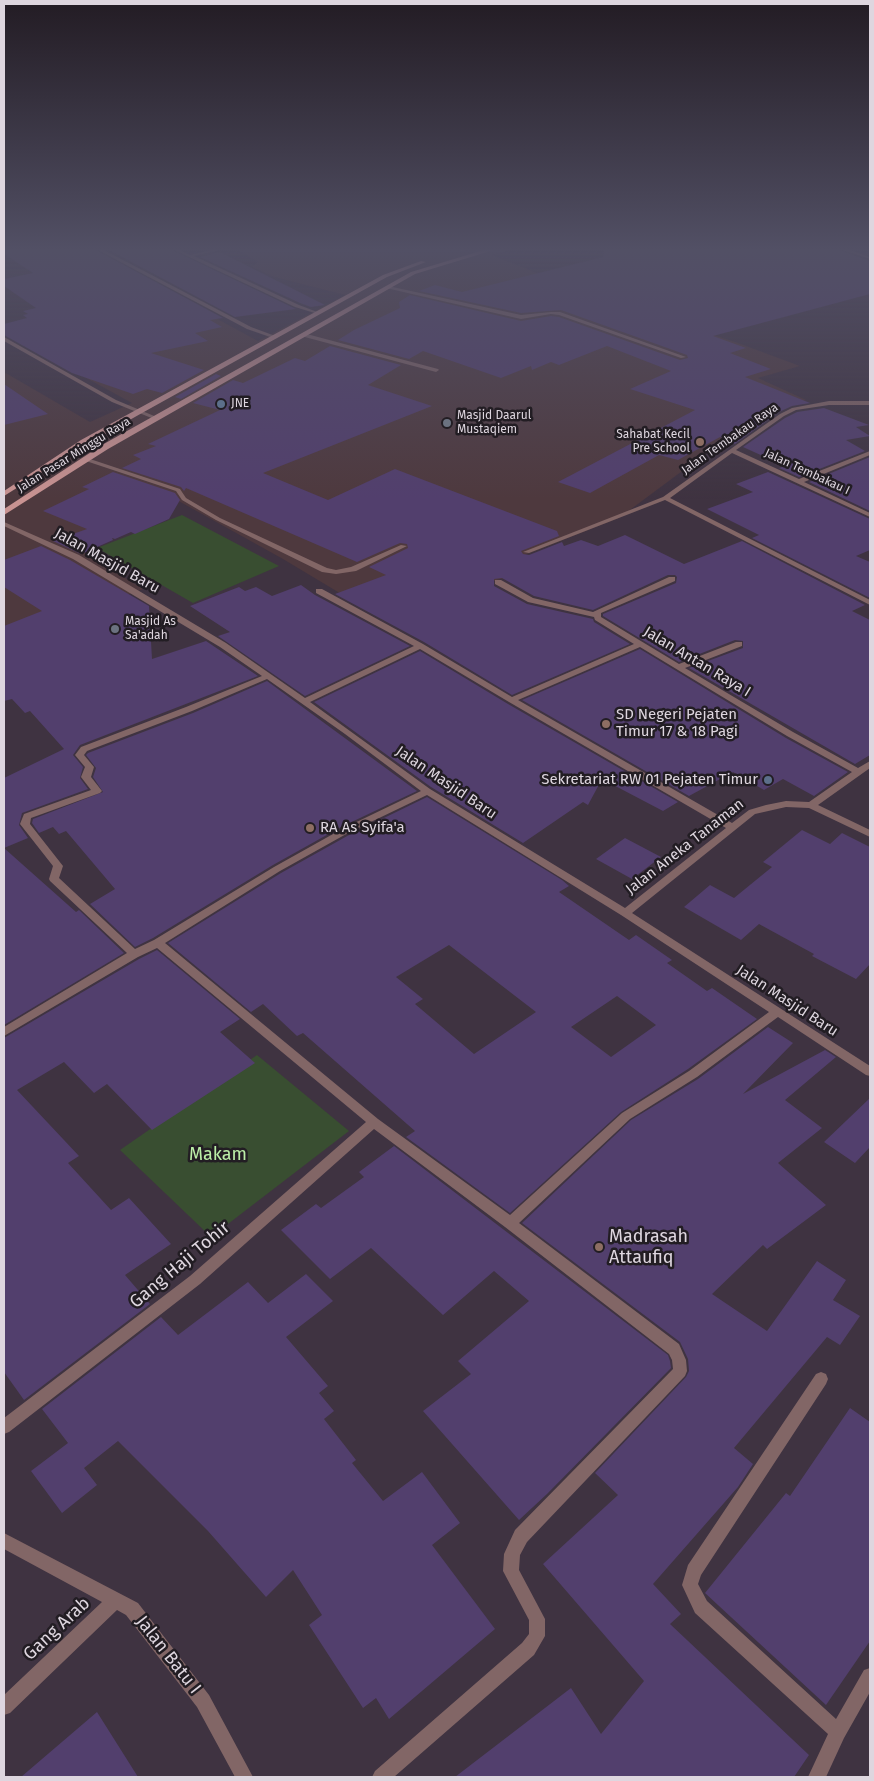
<!DOCTYPE html>
<style>
body{margin:0}
#map{position:relative;width:874px;height:1781px;overflow:hidden;background:#3f3341;font-family:"Fira Sans",sans-serif}
canvas{display:block}
.frame{position:absolute;inset:0;border:5px solid #ded6df;pointer-events:none}
</style>
<div id="map">
<canvas width="874" height="1781"></canvas>
<div class="frame"></div>
</div>
<script>
const c = document.querySelector('canvas').getContext('2d');
c.lineJoin = 'round';
function paint(path, color) { c.fillStyle = color; c.fill(path, 'evenodd'); }
const poly = rows => new Path2D(rows.map(r => 'M' + r).join(''));
function trace(path, color, width, dash) { c.strokeStyle = color; c.lineWidth = width; c.lineCap = dash ? 'butt' : 'round'; c.setLineDash(dash || []); c.stroke(path); }
function write(font, color, halo, rows, align = 'center') {
  c.font = font + ' "Fira Sans",sans-serif'; c.lineWidth = 5; c.setLineDash([]); c.textBaseline = 'middle'; c.strokeStyle = halo; c.fillStyle = color; for (const [text, x, y, turn = 0] of rows) {
    c.save(); c.translate(x, y); c.rotate((+turn || 0) * Math.PI / 180); c.textAlign = isNaN(turn) ? turn : align; if (halo) c.strokeText(text, 0, 0); c.fillText(text, 0, 0); c.restore();
  }
}
paint(poly([
 [245,249,513,249,492,255,587,293,738,343,800,366,758,378,806,400,763,411,619,518,499,565,512,575,383,619,283,559,166,494,64,540,143,589,62,619,68,664,4,691,4,372,90,422,132,403,48,357,153,284,258,341,345,295,274,277,252,267,258,262,238,250]
]), '#4e393e');
paint(poly([
 [182,515,279,566,193,603,97,548],
 [257,1055,349,1131,211,1237,120,1150]
]), '#394e31');
paint(poly([
 [4,249,94,249,223,318,210,320,222,327,195,333,208,341,151,353,204,370,162,393,147,389,133,394,72,373,4,335,4,324,27,318,23,315,28,314,23,311,36,308,4,286,4,279,33,273,4,254],
 [107,249,170,249,296,309,235,317],
 [604,249,837,249,870,261,870,294,713,336,746,348,730,353,771,369,745,377,810,403,792,406,779,412,735,444,720,437,678,460,659,455,590,493,558,482,695,410,630,389,671,371,607,346,559,365,551,362,532,370,531,366,501,378,423,351,409,359,338,340,354,330,400,308,399,302,410,295,521,321,551,316,559,317,680,360,688,358,687,355,561,310,521,313,419,291,435,285,462,292,603,257],
 [220,252,325,305,311,307,300,303,200,257],
 [330,346,401,365,368,385,432,406,263,473,328,500,395,469,557,531,559,536,521,551,523,554,529,555,562,542,564,546,581,540,598,546,625,535,684,564,742,541,865,605,852,611,870,620,870,755,855,764,689,668,743,648,743,641,735,640,679,662,603,616,603,614,676,583,677,577,675,575,668,575,593,610,534,596,502,578,494,579,494,586,527,604,593,619,594,622,630,644,512,695,424,642,335,594,386,575,369,567,408,548,407,544,400,543,357,562,186,488,184,491,181,487,122,468,141,459,133,455,156,446,148,444,220,410,193,403,233,380,243,383,295,358,305,361],
 [216,374,221,376,181,399,175,397],
 [4,384,48,414,4,425],
 [824,408,869,425,856,427,870,436,846,440,865,451,799,477,779,468,785,466,743,447,785,418,797,412],
 [870,457,870,511,809,482],
 [113,472,175,493,180,500,169,519,135,534,131,532,115,539,112,538,113,540,81,554,53,541,87,529,43,511,89,489,82,487],
 [768,472,870,519,870,550,856,556,870,562,870,598,752,538,759,535,707,509,753,492,736,484],
 [41,546,70,560,149,606,152,659,206,641,258,676,80,745,73,755,83,767,80,778,88,789,22,813,19,825,28,838,4,848,76,912,79,910,124,953,4,1025,4,778,64,749,30,711,25,713,12,699,4,701,4,626,42,611,4,587,4,560],
 [301,585,315,595,410,646,305,696,218,636,230,632,190,606,239,587,245,591,256,587,272,596],
 [640,649,786,738,848,772,814,796,783,779,764,790,733,772,689,796,522,700],
 [420,651,508,704,678,802,663,811,602,779,588,805,583,802,523,843,431,787,314,702],
 [267,681,417,791,341,827,273,865,153,938,135,947,90,904,115,889,66,831,59,834,53,827,39,833,32,823,33,819,103,792,93,777,96,768,86,755,88,753,193,713],
 [427,797,562,880,569,886,559,892,629,940,636,935,672,960,667,963,707,991,712,988,757,1019,688,1069,621,1112,510,1213,406,1137,415,1131,303,1033,297,1036,263,1004,251,1012,168,943,281,873,349,835],
 [449,945,536,1012,474,1054,415,1004,423,999,396,977],
 [617,996,656,1025,611,1057,571,1027],
 [802,830,830,844,842,833,870,847,870,964,856,979,812,956,814,954,759,924,741,940,684,907,710,885,734,898,772,867,763,862],
 [625,838,661,857,632,879,596,859],
 [157,950,240,1019,220,1032,255,1063,152,1130,107,1084,94,1093,64,1062,17,1090,79,1156,68,1163,111,1210,129,1198,171,1244,125,1275,150,1304,24,1400,4,1372,4,1038,139,959],
 [768,1027,793,1043,743,1094,825,1050,836,1057,785,1100,822,1128,778,1163,826,1205,767,1249,763,1245,712,1294,767,1331,817,1261,846,1280,833,1300,860,1316,840,1345,827,1337,734,1448,753,1464,738,1487,653,1584,681,1614,670,1624,809,1755,794,1777,455,1777,571,1688,601,1734,644,1681,543,1564,618,1495,595,1473,686,1377,689,1371,688,1359,680,1342,522,1223,631,1120,698,1079],
 [870,1098,870,1147,855,1163,824,1142],
 [394,1146,668,1355,670,1361,671,1368,547,1494,519,1520,423,1411,471,1374,458,1361,529,1301,494,1271,443,1315,371,1248,330,1279,281,1230,316,1204,321,1208,364,1177,359,1172],
 [306,1274,333,1301,286,1337,328,1386,319,1393,334,1411,324,1419,356,1460,352,1463,383,1501,422,1472,460,1523,432,1545,495,1629,389,1719,376,1698,363,1708,309,1625,322,1615,293,1570,266,1597,208,1531,118,1441,84,1468,97,1485,62,1513,31,1471,68,1443,42,1409,161,1317,178,1335,248,1282,268,1303],
 [850,1408,870,1422,870,1641,826,1705,705,1593,786,1493,790,1496],
 [97,1712,138,1777,21,1777]
]), '#523f6d');
paint(poly([
 [96,249,102,249,251,327,278,337,273,338,247,329,96,249],
 [172,249,178,249,190,255,215,249,225,249,194,256,299,305,320,313,318,314,295,307,172,249],
 [457,249,463,249,465,251,463,252,457,249],
 [388,286,521,315,551,312,560,312,686,357,681,358,559,315,551,314,521,319,386,288,388,286],
 [303,333,438,369,439,370,436,372,301,336,300,335,303,333],
 [829,401,870,401,870,405,829,405,796,410,784,416,736,450,799,479,870,451,870,455,804,482,870,513,870,517,732,453,670,498,870,600,870,605,665,500,529,553,523,552,663,497,780,414,792,408,829,401],
 [83,458,87,458,180,489,186,498,220,518,327,568,336,570,351,567,401,545,407,546,356,571,336,574,322,572,216,520,182,500,176,491,83,460,83,458],
 [4,522,79,555,226,643,305,698,414,646,316,593,316,589,322,589,423,644,512,697,634,644,595,620,594,617,528,602,495,584,495,580,501,580,533,598,593,612,669,577,675,577,675,581,601,613,601,617,679,664,736,642,742,642,742,646,685,668,793,732,858,768,870,761,870,768,818,805,870,830,870,837,809,808,786,807,755,814,632,913,870,1066,870,1076,866,1075,778,1017,697,1077,630,1119,519,1223,679,1344,686,1360,687,1371,685,1376,527,1542,520,1555,519,1570,545,1619,545,1636,534,1655,394,1777,372,1777,375,1771,522,1643,529,1634,529,1620,503,1571,504,1554,515,1530,673,1369,672,1360,669,1354,505,1227,374,1129,200,1284,9,1432,4,1434,4,1418,190,1276,366,1122,157,948,138,957,4,1036,4,1027,127,953,50,881,49,879,53,866,20,824,24,814,91,790,81,777,85,767,75,755,81,747,186,707,262,676,220,647,73,559,4,526,4,522],
 [640,647,787,736,852,772,809,802,786,801,766,805,749,810,732,823,518,700,640,647],
 [420,649,509,702,726,828,625,908,430,789,310,702,420,649],
 [267,679,345,734,421,791,342,829,274,867,154,940,135,949,59,878,63,866,30,824,31,818,100,793,102,791,91,777,94,767,84,755,87,751,192,711,267,679],
 [427,795,621,915,769,1012,689,1071,622,1113,510,1215,378,1119,165,943,280,871,348,833,427,795],
 [821,1372,826,1374,828,1379,826,1384,701,1575,698,1584,707,1601,836,1719,864,1670,870,1668,870,1692,844,1738,826,1777,808,1777,828,1734,695,1613,682,1585,688,1565,816,1374,821,1372],
 [4,1533,138,1603,209,1695,253,1777,235,1777,197,1707,126,1615,117,1610,10,1713,4,1715,4,1695,102,1602,4,1549,4,1533]
]), '#826666');
paint(poly([
 [839,249,847,249,870,257,870,259,839,249],
 [4,337,116,400,159,418,154,419,112,402,4,341,4,337]
]), '#826666');
paint(poly([
 [487,249,497,249,415,274,108,449,4,515,4,509,102,445,411,272,487,249],
 [421,261,426,262,387,277,142,413,87,444,4,496,4,491,81,440,383,275,421,261]
]), '#c99392');
const sky = c.createLinearGradient(0, 0, 0, 499);
sky.addColorStop(0, '#231c24');
sky.addColorStop(0.5, '#525065');
sky.addColorStop(1, '#52506500');
c.fillStyle = sky;
c.fillRect(0, 0, 874, 499);
for (const [x, y, r, color] of [
 [221,404,5,"#5c6f8a"],
 [447,423,5,"#6b7280"],
 [700,442,5,"#8d6e63"],
 [115,629,5,"#6b7280"],
 [606,724,5,"#8d6e63"],
 [768,780,5,"#5c6f8a"],
 [310,828,5,"#8d6e63"],
 [599,1247,5,"#8d6e63"]
]) { const dot = new Path2D(); dot.arc(x, y, r, 0, 2 * Math.PI); c.fillStyle = color; c.fill(dot); trace(dot, '#221d23', 2); }
write('12px', '#ded6df', '#221d23', [
 ["JNE",231,404],
 ["Masjid Daarul",457,416],
 ["Mustaqiem",457,430],
 ["Sahabat Kecil",690,435,"right"],
 ["Pre School",690,449,"right"],
 ["Masjid As",125,622],
 ["Sa'adah",125,636]
], 'left');
write('12px', '#ded6df', '#221d23', [
 ["Jalan Tembakau Raya",730,439,-35],
 ["Jalan Pasar Minggu Raya",74,455,-32],
 ["Jalan Tembakau I",807,472,25]
]);
write('15px', '#ded6df', '#221d23', [
 ["Jalan Masjid Baru",107,561,29],
 ["Jalan Antan Raya I",697,662,31],
 ["Jalan Masjid Baru",446,783,34],
 ["Jalan Aneka Tanaman",685,847,-38],
 ["Jalan Masjid Baru",787,1001,33]
]);
write('15px', '#ded6df', '#221d23', [
 ["SD Negeri Pejaten",616,715],
 ["Timur 17 & 18 Pagi",616,732],
 ["Sekretariat RW 01 Pejaten Timur",758,780,"right"],
 ["RA As Syifa'a",320,828]
], 'left');
write('18px', '#bbeea7', '#221d23', [
 ["Makam",218,1155]
]);
write('18px', '#ded6df', '#221d23', [
 ["Madrasah",609,1237],
 ["Attaufiq",609,1258]
], 'left');
write('18px', '#ded6df', '#221d23', [
 ["Gang Haji Tohir",180,1265,-40],
 ["Gang Arab",57,1629,-43],
 ["Jalan Batu I",168,1655,52]
]);
</script>
